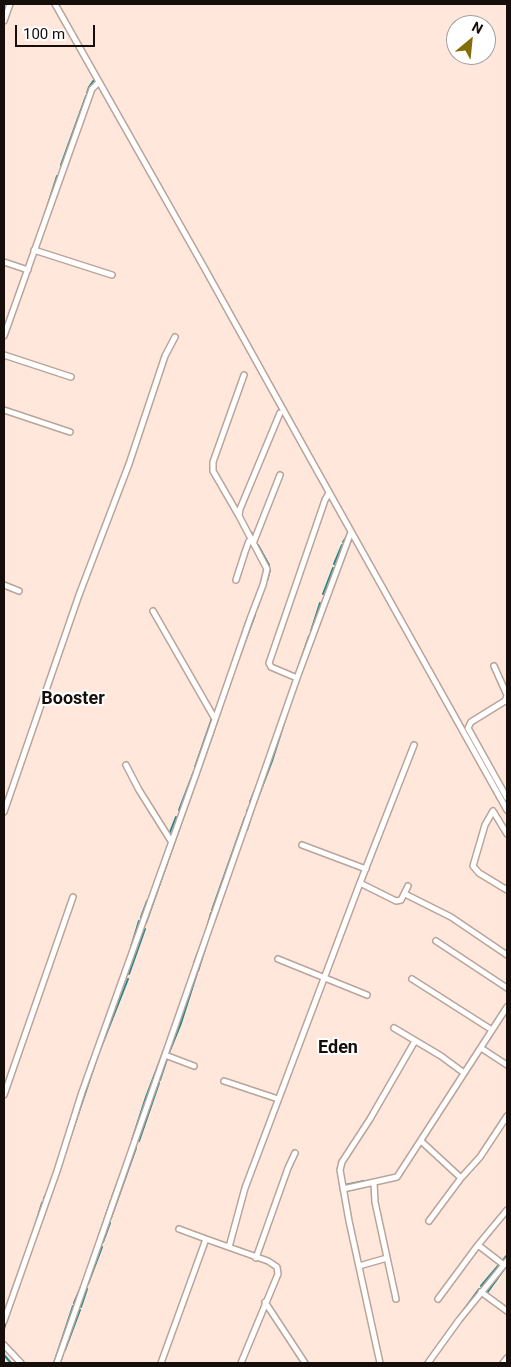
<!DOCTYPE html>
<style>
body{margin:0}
#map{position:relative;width:511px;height:1367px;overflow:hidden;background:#ffe7db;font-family:Roboto,sans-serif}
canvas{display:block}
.frame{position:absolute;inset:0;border:5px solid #160e0a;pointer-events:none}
.north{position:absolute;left:446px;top:15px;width:50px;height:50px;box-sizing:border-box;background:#fff;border:1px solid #a29f9d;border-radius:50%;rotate:28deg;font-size:14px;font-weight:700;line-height:20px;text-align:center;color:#160e0a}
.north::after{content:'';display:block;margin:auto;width:18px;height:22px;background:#826d09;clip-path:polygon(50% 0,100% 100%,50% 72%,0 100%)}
.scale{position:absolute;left:15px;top:25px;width:80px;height:22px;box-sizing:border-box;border:2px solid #160e0a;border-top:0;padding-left:6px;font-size:15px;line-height:18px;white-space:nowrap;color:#160e0a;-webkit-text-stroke:4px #fff;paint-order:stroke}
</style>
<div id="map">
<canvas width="511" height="1367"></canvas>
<div class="frame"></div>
<div class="north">N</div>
<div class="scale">100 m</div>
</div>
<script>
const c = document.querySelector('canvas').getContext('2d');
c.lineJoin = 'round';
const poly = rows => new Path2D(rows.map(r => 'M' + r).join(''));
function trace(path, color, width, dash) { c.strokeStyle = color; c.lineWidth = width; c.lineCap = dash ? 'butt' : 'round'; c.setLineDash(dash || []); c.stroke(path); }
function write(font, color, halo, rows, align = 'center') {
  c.font = font + ' Roboto,sans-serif'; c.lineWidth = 4; c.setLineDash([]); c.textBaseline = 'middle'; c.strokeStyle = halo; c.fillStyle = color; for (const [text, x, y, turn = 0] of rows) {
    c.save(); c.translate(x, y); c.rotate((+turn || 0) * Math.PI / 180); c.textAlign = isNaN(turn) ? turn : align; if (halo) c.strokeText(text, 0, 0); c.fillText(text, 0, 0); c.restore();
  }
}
trace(poly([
 [87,93,89,87,94,80],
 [61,165,86,96],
 [41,226,57,176],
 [251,532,253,536],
 [343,542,347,536],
 [258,545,269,565],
 [348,546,352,539],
 [334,564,342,545],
 [267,581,270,570],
 [323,594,333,568],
 [257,609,266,583],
 [311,631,320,603],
 [242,634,246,622],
 [239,658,255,615],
 [299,665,309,636],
 [216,725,218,719],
 [195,767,212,718],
 [250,802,255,790],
 [256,803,272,761,288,711],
 [179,810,194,771],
 [247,811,249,807],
 [247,830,253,811],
 [170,832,176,817],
 [149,898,153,887],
 [212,910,245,817],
 [141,917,147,901],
 [215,920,233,868],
 [146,923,215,728],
 [206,931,211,913],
 [131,947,139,921],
 [194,963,204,936],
 [198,971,212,927],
 [129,974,145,929],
 [168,1055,181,1023,197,973],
 [87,1071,90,1061],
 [160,1080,167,1059],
 [132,1140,146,1097,170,1034],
 [139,1141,159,1083],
 [52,1179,85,1076],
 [345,1185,364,1181],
 [346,1191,363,1187],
 [112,1197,121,1173],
 [44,1198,48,1191],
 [111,1218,136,1148],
 [43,1219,98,1055,128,979],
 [34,1229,42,1203],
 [98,1238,111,1200],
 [103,1242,110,1223],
 [503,1260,507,1255],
 [88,1284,102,1247],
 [481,1286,498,1266],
 [11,1293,30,1241],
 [487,1293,505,1268],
 [74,1303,84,1280],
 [81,1307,87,1289],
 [4,1329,6,1322],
 [435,1349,479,1289],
 [65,1350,80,1310],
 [4,1355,11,1363],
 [54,1363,73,1306],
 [60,1363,63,1354]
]), '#25878c', 2);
const minor = poly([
 [55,4,205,269,310,458,507,810],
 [4,21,10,4],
 [34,250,112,275],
 [4,262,28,270],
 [4,336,92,89,99,82],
 [4,355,71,377],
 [4,410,70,432],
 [239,516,213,471,213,462,244,375],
 [236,580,245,552,249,541,254,541,280,475],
 [4,585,19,591],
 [153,611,215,719],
 [494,666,507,695],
 [297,678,271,667,269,663,325,500,329,493],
 [507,696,505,701,471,722,468,728,507,798],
 [126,765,139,790,171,841],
 [4,812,79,595,129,464,165,356,175,337],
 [507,834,493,811,485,825,473,866,479,873,507,890],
 [302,845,366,869],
 [360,883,396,901,401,900,408,886],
 [405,894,451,917,507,955],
 [436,941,507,988],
 [278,959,367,995],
 [412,979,492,1030],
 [394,1028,441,1056,464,1073],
 [481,1048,507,1065],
 [165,1055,194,1066],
 [224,1081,278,1099],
 [4,1095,73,897],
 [421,1141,461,1178],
 [374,1183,375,1202,396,1299],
 [343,1189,397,1177,507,1007],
 [429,1221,461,1178,480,1157,507,1116],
 [179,1229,206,1239],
 [478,1245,504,1265],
 [229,1247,245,1188,360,883,414,745],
 [256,1258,288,1168,295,1153],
 [359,1266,387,1258],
 [481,1292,507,1311],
 [438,1299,478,1245,507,1210],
 [265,1302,305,1363],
 [4,1321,57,1171,82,1092,195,777,250,619,263,585,267,569,239,516,240,509,280,413],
 [4,1345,21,1363],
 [57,1363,297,678,351,532],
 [161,1363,206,1239,268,1261,277,1267,278,1274,241,1363],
 [380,1363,349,1221,340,1170,342,1162,370,1119,415,1041],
 [428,1363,459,1320,507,1261],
 [503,1363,507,1358]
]);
trace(minor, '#baa499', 8);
trace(minor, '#fff', 5);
write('bold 18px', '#160e0a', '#fff', [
 ["Booster",73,699],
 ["Eden",338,1048]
]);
</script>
